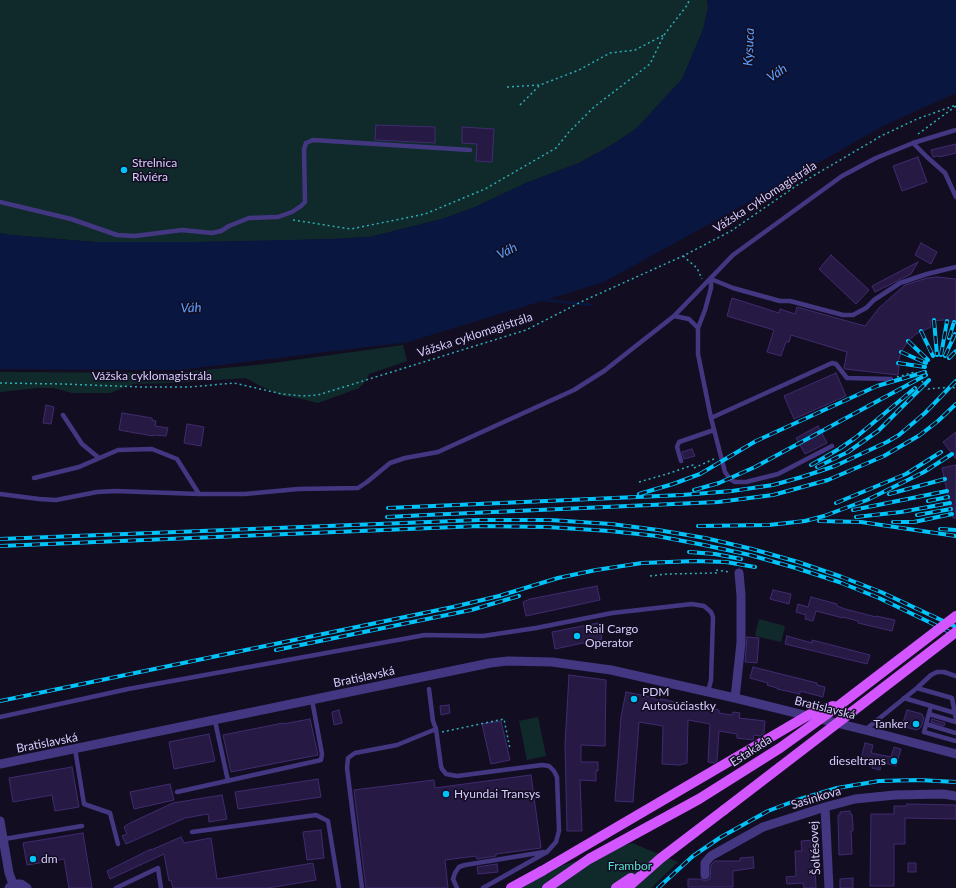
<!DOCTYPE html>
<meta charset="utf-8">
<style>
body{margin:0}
canvas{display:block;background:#130d22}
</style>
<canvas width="956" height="888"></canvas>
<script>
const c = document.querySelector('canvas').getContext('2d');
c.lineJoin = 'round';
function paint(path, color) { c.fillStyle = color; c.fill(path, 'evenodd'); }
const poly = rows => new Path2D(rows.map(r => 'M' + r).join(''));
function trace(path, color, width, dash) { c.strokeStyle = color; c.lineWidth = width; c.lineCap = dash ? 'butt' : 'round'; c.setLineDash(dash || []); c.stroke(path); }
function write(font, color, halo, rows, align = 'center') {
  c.font = font + ' Lato,sans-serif'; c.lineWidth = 3; c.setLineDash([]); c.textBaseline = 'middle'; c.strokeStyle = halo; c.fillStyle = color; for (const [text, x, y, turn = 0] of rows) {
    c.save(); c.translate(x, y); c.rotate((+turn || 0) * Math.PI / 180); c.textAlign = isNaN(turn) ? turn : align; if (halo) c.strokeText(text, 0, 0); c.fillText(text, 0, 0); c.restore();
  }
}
paint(poly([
 [0,0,707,0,708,8,703,30,682,79,637,128,615,143,579,163,526,183,473,208,442,219,370,237,333,239,265,241,139,243,95,242,10,235,0,233],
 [403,345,407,361,369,374,366,381,359,388,318,403,298,398,283,396,260,386,246,378,174,383,133,384,110,393,72,393,54,388,37,388,0,392,0,372,174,373,266,364],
 [759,619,785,626,781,642,755,636],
 [538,717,546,756,527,760,519,721],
 [632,843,678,862,651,888,518,888,551,869]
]), '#102a2c');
paint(poly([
 [708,0,956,0,956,93,885,125,760,196,604,282,408,342,179,370,0,369,0,233,10,235,95,242,196,242,333,239,370,237,442,219,473,208,526,183,579,163,615,143,637,128,682,79,703,30,708,8]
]), '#091640');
trace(poly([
 [544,300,591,305]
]), '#091640', 2.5);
const building = poly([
 [376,125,435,127,435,143,375,140,376,125],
 [462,127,494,129,492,162,476,161,477,144,462,143,462,127],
 [956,144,956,153,939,157,938,156,933,157,931,150,956,144],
 [918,157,927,182,902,191,893,166,918,157],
 [921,243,937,252,931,264,915,255,921,243],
 [831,255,869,290,856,304,819,269,831,255],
 [918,262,911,274,875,292,872,286,918,262],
 [937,277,956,279,956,323,944,320,930,321,931,327,916,334,908,341,901,352,897,366,899,366,898,375,845,369,844,368,847,352,791,335,789,342,786,342,781,356,767,352,774,330,727,316,732,298,779,313,780,309,795,314,797,307,865,326,879,308,905,285,927,278,937,277],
 [836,373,846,396,794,419,784,396,836,373],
 [46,405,54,407,51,424,43,423,46,405],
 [122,413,152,418,152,420,156,421,155,426,168,428,166,436,153,435,153,436,119,430,122,413],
 [187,424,204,427,201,446,184,443,187,424],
 [818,426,827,443,805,454,796,438,818,426],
 [956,432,956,459,943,442,956,432],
 [692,449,695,456,684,459,682,452,692,449],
 [956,465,956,518,953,518,942,468,956,465],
 [597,586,600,600,526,616,523,602,530,599,597,586],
 [773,590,791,594,789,604,770,599,773,590],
 [811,597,837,604,837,606,845,609,876,617,876,616,895,620,892,631,858,623,858,621,843,617,843,618,816,611,813,621,805,619,806,615,796,612,798,604,808,607,811,597],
 [598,623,602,639,555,649,552,632,598,623],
 [787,636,812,643,812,640,870,655,867,664,785,644,787,636],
 [747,637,759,638,757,663,745,662,747,637],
 [753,667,817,683,817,685,825,687,823,697,800,691,800,694,777,689,777,688,767,685,768,683,750,678,753,667],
 [569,675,606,680,605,746,581,745,581,762,598,762,598,771,596,770,596,781,580,780,582,831,567,831,565,745,569,675],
 [626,692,651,697,660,701,660,699,667,700,684,705,719,710,719,713,732,715,733,712,740,713,739,718,765,721,764,733,760,736,754,735,753,740,737,738,737,734,719,731,717,761,714,763,708,762,710,724,688,720,687,763,680,765,662,764,663,726,639,722,633,802,615,801,621,717,626,692],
 [449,705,450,713,441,715,440,706,449,705],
 [339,710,342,723,334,725,332,712,339,710],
 [907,710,922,714,924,718,921,727,917,730,902,726,907,710],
 [310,719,318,755,231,772,223,735,283,723,283,724,310,719],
 [932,719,945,723,944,726,931,722,932,719],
 [501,721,510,760,491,764,482,724,501,721],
 [209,734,215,761,174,769,169,742,209,734],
 [865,743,873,745,871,753,891,757,894,747,901,749,896,766,881,762,880,770,872,768,873,762,861,759,865,743],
 [72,767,79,807,55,811,52,795,13,802,9,778,72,767],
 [531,775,541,848,496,854,496,856,477,859,476,856,445,860,448,888,366,888,354,790,434,780,435,788,531,775],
 [318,779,321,797,238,809,235,792,318,779],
 [170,784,174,800,134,809,130,792,170,784],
 [222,795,227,819,209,822,208,814,185,818,126,844,122,836,127,834,124,827,130,823,173,803,222,795],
 [907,804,956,805,956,819,905,818,905,844,894,844,894,886,870,886,871,814,894,814,894,806,907,806,907,804],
 [850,811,850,814,852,814,853,825,853,831,851,831,852,854,839,855,838,815,840,815,840,812,850,811],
 [321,830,324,858,307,860,303,832,321,830],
 [83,833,92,888,69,888,64,859,27,865,23,843,83,833],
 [181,837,184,843,211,838,217,879,313,863,316,880,268,888,173,888,171,880,169,881,164,854,110,879,107,871,151,849,151,850,181,837],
 [814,840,816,888,804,888,803,883,787,884,786,877,796,876,795,851,802,851,801,841,814,840],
 [753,857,754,868,733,871,733,887,688,887,688,879,701,879,705,881,710,879,711,865,715,861,740,861,740,858,753,857],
 [908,863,916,863,916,872,908,872,908,863],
 [497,864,498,872,478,874,477,867,497,864],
 [853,878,853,888,840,888,840,879,853,878]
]);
paint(building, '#261943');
trace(building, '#402b70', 1);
trace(poly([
 [507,87,540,85,579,70,610,53,635,50,664,35],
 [520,105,540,85],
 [918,134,956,106],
 [293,220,351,229,425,214,485,189,556,148,569,132,594,107,650,64,664,35,688,4,689,0],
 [683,256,697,268,702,279],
 [897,377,915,372,928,389,950,387,956,388],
 [0,383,63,384,142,387,190,387,234,383,282,394,303,396,318,395,526,330,583,301,683,256,731,231,796,186,881,136,917,119,956,105],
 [694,468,716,458],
 [639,482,667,474,693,465,696,467],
 [716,570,730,572],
 [650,576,667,574,716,573,718,570],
 [442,732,504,719,510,749]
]), '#2cadb5', 1.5, [2, 3]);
trace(poly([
 [913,143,927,157,945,173,956,197],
 [0,202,71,219,117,235,135,236,182,230,212,233,221,231,229,226,249,218,278,217,292,212,301,206,305,202,304,149,306,143,313,140,470,150],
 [674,316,689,319,698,328],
 [63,415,82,444,99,458],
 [711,418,832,363,836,364,847,378,891,379],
 [832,446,778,474,746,482,735,482,730,479,725,472,711,418,698,354,698,328,705,310,711,288,711,279,733,288,780,301,790,301,843,315,853,315,866,308,874,300,900,283,927,274,956,267],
 [681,461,677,447,679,442,714,430],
 [34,478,79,467,118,450,152,449,177,459,199,494],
 [0,494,39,499,56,500,97,492,115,491,199,494,245,494,298,489,358,488,367,482,390,463,405,458,438,452,574,390,604,371,674,316,733,255,842,176,876,158,913,143,956,130],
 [917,688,931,675,937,672,944,672,956,676],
 [429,689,433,721,436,729,441,766,442,769,446,774,457,776,542,765,549,766,554,771,557,777,559,831,556,842,547,852,483,888],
 [904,698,955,713],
 [931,706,924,732,956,741],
 [929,714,956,722],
 [0,717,128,689,425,635,483,636,536,628,612,613,692,604,704,606,711,612,713,617,711,680,708,692],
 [215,721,228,781],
 [926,724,956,733],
 [865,730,917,688,952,698,956,719],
 [75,749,84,804,110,813,118,844],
 [177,792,321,760,322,754,312,700],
 [192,832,316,815,328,821,339,888],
 [4,839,82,826],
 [116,888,158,868,161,888],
 [362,888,347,768,348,758,355,753,397,745,436,729],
 [457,888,453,879,455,873,459,867,465,865,544,852]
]), '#433782', 4.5);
trace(poly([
 [735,698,741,643,741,595,739,573],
 [0,764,490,663,508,661,552,662,611,670,735,698,865,730,956,754],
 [825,807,829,888],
 [0,821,9,873,13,884],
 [705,875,705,863,711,856,763,827,825,807,855,799,895,795,943,794,956,796],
 [9,888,13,884,21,884,27,888]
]), '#433782', 9);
trace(poly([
 [511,888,542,871],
 [616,888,631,878],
 [627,888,661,858,724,810]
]), '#d355ff', 10);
const rail = poly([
 [934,320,937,355],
 [921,331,933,356],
 [949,338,954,322],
 [908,341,928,360],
 [901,352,926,363],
 [941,355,947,321],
 [945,356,955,334],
 [949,358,956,351],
 [898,363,925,367],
 [811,465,839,449,855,438,915,388],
 [817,467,848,452,878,431,929,380],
 [694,490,719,483,755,467,926,375],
 [639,494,673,484,700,474,756,441,877,386,925,372],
 [889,494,945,479],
 [928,501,948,497],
 [836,503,906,474,941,452],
 [388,508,682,495,732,491,773,485,802,477,835,466,887,442,899,435,925,413,956,381],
 [853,510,947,491],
 [917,515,951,509],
 [387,517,426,515,718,502,773,495,828,480,884,456,920,435,938,421,956,404],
 [856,517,901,512,950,503],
 [819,521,861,522,956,536],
 [893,522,914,522,952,514],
 [698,526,769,525,805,521,824,516,867,500,924,472,952,454],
 [940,529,956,530],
 [0,539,479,520,550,520,611,524,658,530,705,538,752,549,798,562,842,577,881,592,956,627],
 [0,546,479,526,547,527,610,531,657,536,704,545,750,555,796,568,839,582,879,598,956,635],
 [689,552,715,554,741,559],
 [276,650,471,610,519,596],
 [0,701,453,607,499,596,558,578,596,570,642,563,695,561,726,562,755,567],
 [658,888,693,856,721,837,768,811,797,800,837,788,879,781,919,780,956,782]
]);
trace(rail, '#00c4f9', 4);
trace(rail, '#130d22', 2.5, [8]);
trace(poly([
 [724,810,956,632],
 [542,871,812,713,833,706],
 [547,888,589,859,699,799,780,748,841,704,956,616]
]), '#d355ff', 10);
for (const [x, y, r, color] of [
 [124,170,4,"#00c4f9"],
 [577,636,4,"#00c4f9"],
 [634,699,4,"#00c4f9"],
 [916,724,4,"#00c4f9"],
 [894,761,4,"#00c4f9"],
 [446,794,4,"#00c4f9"],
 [33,859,4,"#00c4f9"]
]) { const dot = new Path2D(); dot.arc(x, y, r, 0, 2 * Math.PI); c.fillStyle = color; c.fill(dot); trace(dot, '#130d22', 1.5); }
write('12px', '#d9ceff', '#130d22', [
 ["Strelnica",132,163],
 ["Riviéra",132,177],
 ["Rail Cargo",585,629],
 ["Operator",585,643],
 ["PDM",642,692],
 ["Autosúčiastky",642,706],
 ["Tanker",908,724,"right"],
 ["dieseltrans",886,761,"right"],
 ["Hyundai Transys",454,794],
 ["dm",41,859]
], 'left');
write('12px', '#d9ceff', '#130d22', [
 ["Vážska cyklomagistrála",765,197,-33],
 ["Vážska cyklomagistrála",475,335,-18],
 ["Vážska cyklomagistrála",152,376],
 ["Bratislavská",364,677,-12],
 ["Bratislavská",825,708,14],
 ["Bratislavská",47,743,-11],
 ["Estakáda",751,751,-33],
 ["Sasinkova",816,798,-17],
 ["Šoltésovej",815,848,-93]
]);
write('12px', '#58e1ce', '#130d22', [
 ["Frambor",630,866]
]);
write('italic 13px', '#5ca1ff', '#130d22', [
 ["Kysuca",749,47,-87],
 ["Váh",777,73,-34],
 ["Váh",507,251,-27],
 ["Váh",191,308,-2]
]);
</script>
